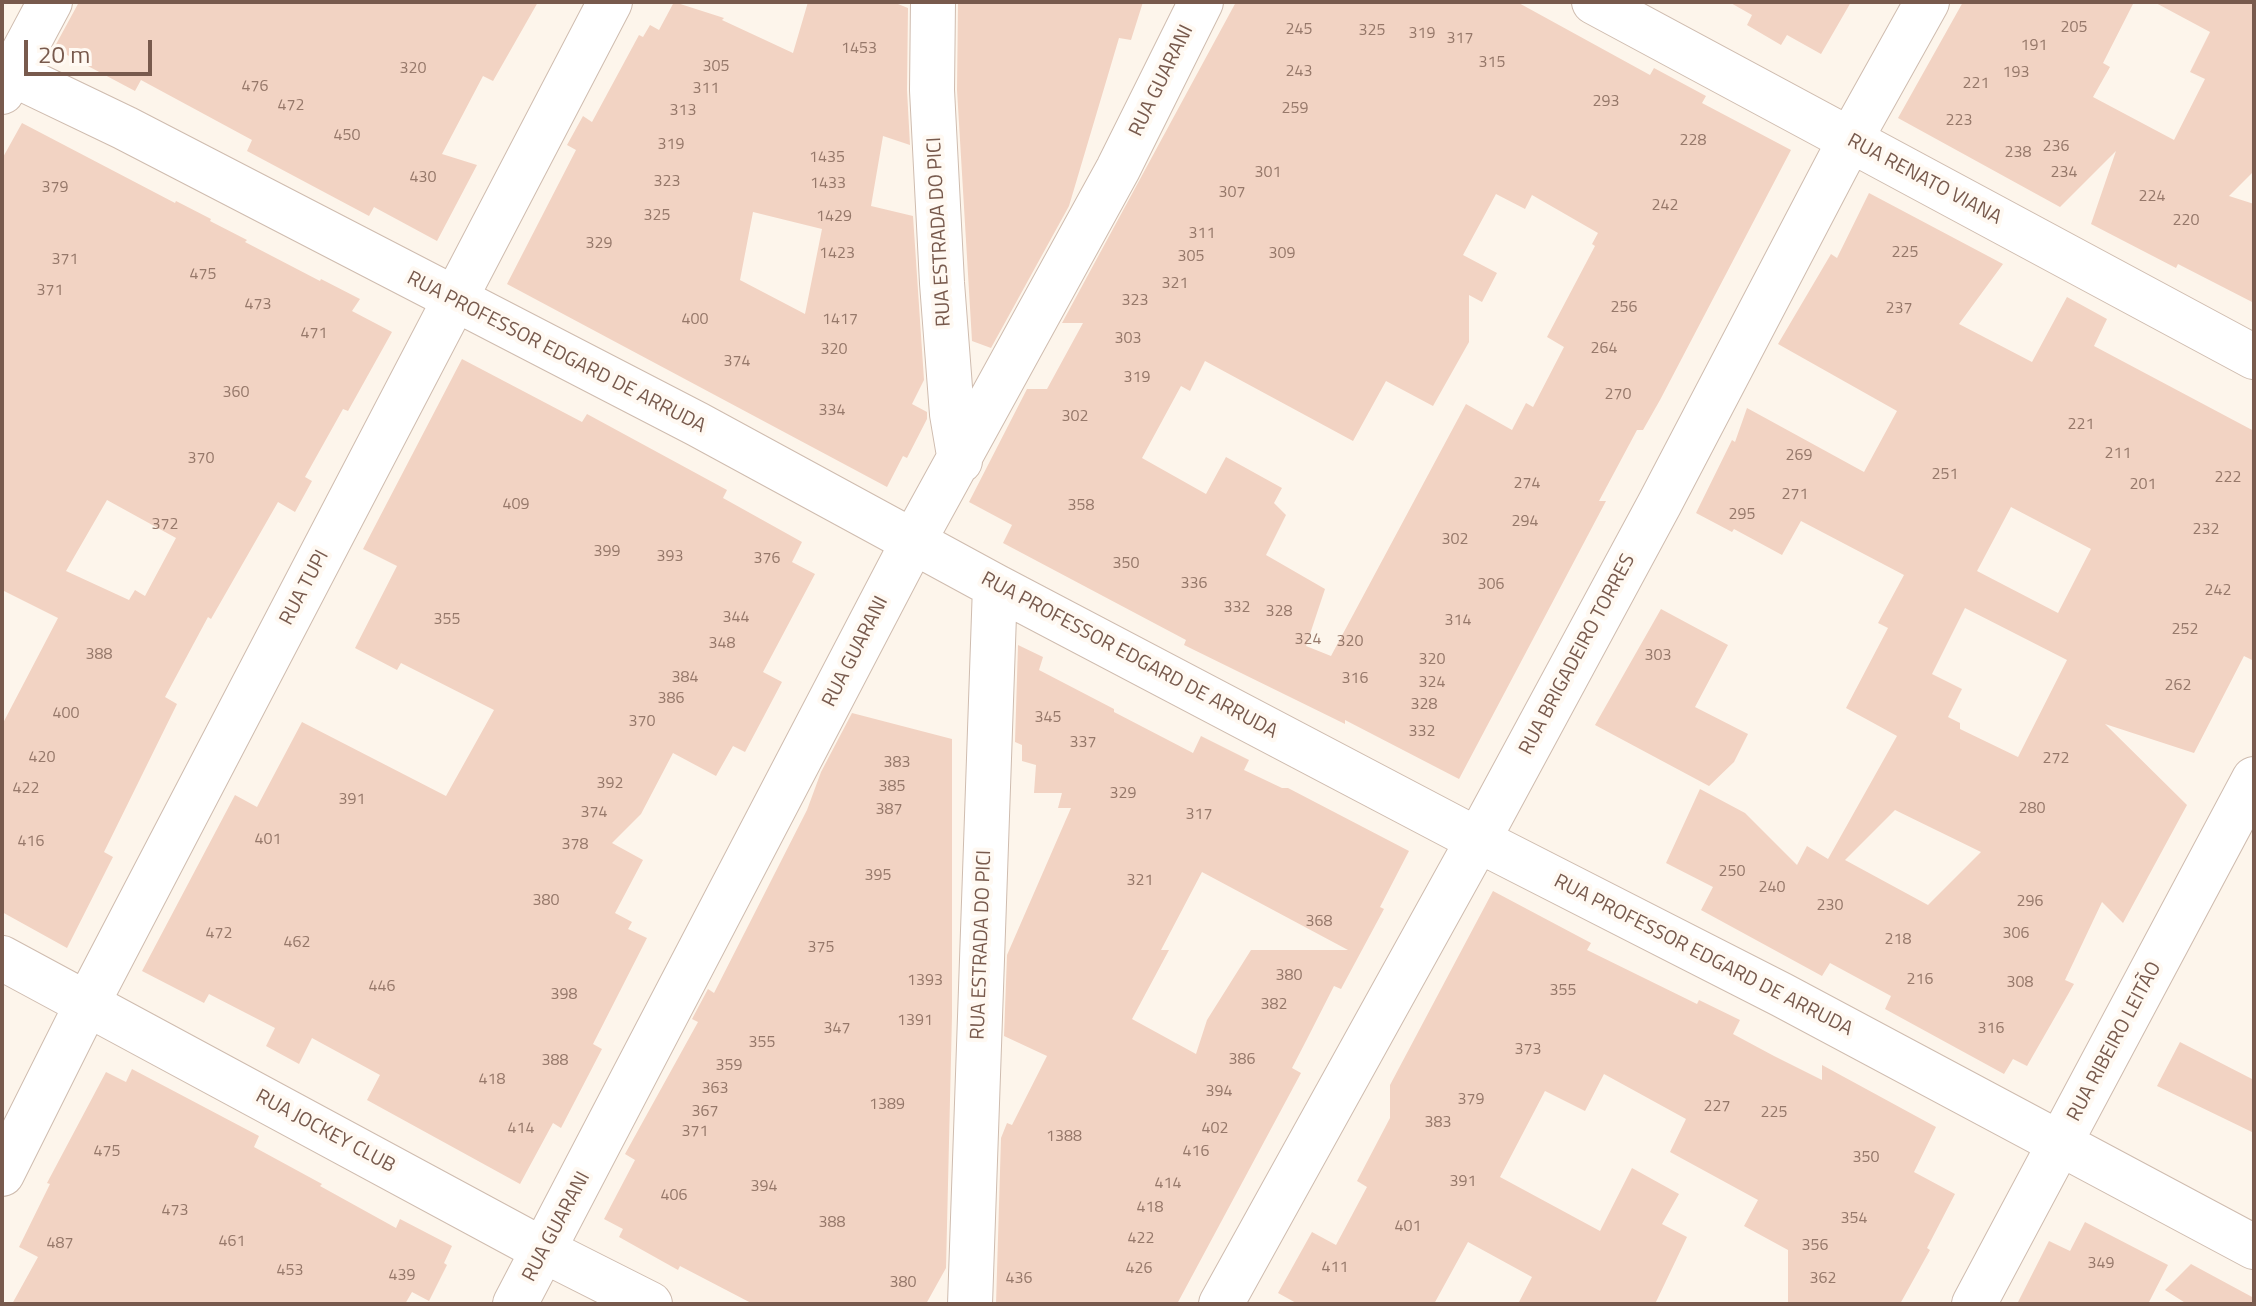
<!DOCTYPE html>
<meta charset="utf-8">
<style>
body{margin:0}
#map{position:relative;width:2256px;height:1306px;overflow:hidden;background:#fdf5eb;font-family:"Titillium Web",sans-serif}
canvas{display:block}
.frame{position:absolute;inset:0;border:4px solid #785a4d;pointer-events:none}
.scale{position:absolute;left:24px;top:40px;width:128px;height:36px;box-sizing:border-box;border:4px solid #785a4d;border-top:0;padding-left:10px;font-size:24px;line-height:28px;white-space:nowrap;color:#785a4d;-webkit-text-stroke:6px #fff9f2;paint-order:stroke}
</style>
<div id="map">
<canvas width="2256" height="1306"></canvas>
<div class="frame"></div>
<div class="scale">20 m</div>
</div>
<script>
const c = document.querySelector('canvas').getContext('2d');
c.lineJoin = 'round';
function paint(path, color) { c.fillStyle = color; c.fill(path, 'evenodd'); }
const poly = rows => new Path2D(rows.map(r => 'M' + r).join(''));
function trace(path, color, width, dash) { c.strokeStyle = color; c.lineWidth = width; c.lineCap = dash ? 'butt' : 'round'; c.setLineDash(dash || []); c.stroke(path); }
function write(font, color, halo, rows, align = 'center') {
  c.font = font + ' "Titillium Web",sans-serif'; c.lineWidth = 8; c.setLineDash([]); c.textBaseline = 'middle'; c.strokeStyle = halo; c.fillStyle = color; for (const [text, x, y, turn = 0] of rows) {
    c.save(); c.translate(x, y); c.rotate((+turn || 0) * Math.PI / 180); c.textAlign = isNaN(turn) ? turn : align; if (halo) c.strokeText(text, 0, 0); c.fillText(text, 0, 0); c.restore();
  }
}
paint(poly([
 [79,2,538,2,493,81,483,76,442,154,477,165,437,241,374,207,369,216,247,151,252,140,141,80,135,91,54,48],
 [674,2,724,18,722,20,793,53,808,2,893,2,908,8,907,90,910,145,883,136,871,206,913,216,924,380,912,404,927,412,927,419,907,458,903,456,887,487,507,284,576,150,567,145,583,116,592,122,639,35,643,37,650,25,659,30],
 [753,212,822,229,805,314,740,280],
 [958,2,1143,2,1131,40,1119,38,1069,206,991,348,972,341,957,90],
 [1236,2,1517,2,1650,75,1654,68,1706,96,1702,103,1791,150,1660,400,1643,430,1637,430,1599,501,1606,501,1459,779,1345,720,1345,724,1184,645,1186,640,1003,543,1012,525,969,502,1027,389,1047,389,1083,323,1062,323],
 [1496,194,1525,209,1532,195,1598,233,1592,244,1595,246,1547,337,1564,347,1533,407,1526,403,1512,430,1466,404,1331,656,1306,646,1325,589,1266,555,1286,515,1274,503,1282,488,1226,457,1206,494,1142,458,1181,386,1190,391,1205,361,1353,441,1386,381,1433,406,1469,342,1469,295,1482,302,1497,273,1463,255],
 [1729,2,1851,2,1821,54,1787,35,1781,45,1747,25,1752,15],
 [1963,2,2134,2,2103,63,2110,67,2093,97,2174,140,2205,79,2190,72,2210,32,2154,2,2254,2,2254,171,2229,196,2254,204,2254,303,2178,264,2176,268,2091,224,2116,151,2060,207,1898,118],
 [22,123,175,203,176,201,211,219,210,221,247,240,245,242,320,281,321,279,360,299,352,311,392,332,348,411,343,409,305,477,312,481,295,512,278,502,211,619,208,617,165,697,177,704,104,852,113,857,67,948,2,912,2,725,58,618,2,590,2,159],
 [107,500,176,538,145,596,135,590,129,600,66,571],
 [1869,193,2003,264,1959,324,2032,362,2067,297,2107,319,2094,346,2254,431,2254,661,2244,656,2194,753,2105,724,2187,805,2123,923,2102,902,2065,980,2074,984,2027,1066,2013,1059,2004,1074,1885,1009,1891,996,1830,963,1822,976,1701,910,1713,887,1666,863,1700,789,1745,813,1797,865,1807,846,1828,859,1897,736,1846,708,1888,628,1878,623,1904,575,1801,521,1782,555,1734,529,1732,532,1696,513,1732,440,1735,442,1747,408,1864,472,1897,411,1778,344,1831,254,1837,258],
 [2011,507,2091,549,2058,613,1977,571],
 [1965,608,2067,660,2018,757,1960,729,1960,723,1948,717,1962,689,1932,674],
 [1895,810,1981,852,1928,905,1845,860],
 [462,359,582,422,587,414,727,490,723,498,802,542,792,562,815,574,763,672,782,682,745,752,733,746,716,776,673,753,641,814,612,843,643,860,615,913,632,922,628,929,647,938,593,1044,602,1049,561,1128,553,1123,520,1184,367,1100,380,1075,312,1038,299,1064,266,1046,275,1028,209,994,204,1003,142,971,235,795,257,807,302,722,446,796,494,710,401,663,397,670,355,648,397,566,363,549],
 [1661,609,1728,645,1695,707,1748,734,1734,762,1709,786,1595,725],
 [1018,645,1043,657,1039,670,1114,709,1114,712,1193,753,1201,736,1249,760,1244,770,1282,788,1288,788,1409,851,1380,907,1384,909,1341,989,1334,986,1306,1041,1292,1068,1301,1073,1177,1304,996,1304,1001,1138,1007,1123,1012,1125,1047,1056,1004,1036,1007,955,1071,808,1058,808,1062,793,1034,793,1036,765,1022,761,1022,745,1015,742],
 [1202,872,1348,950,1251,950,1207,1020,1196,1054,1132,1019,1169,950,1161,950],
 [852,713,952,739,952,1016,946,1268,926,1304,753,1304,680,1266,678,1270,619,1237,623,1229,604,1219,635,1160,625,1154,698,1022,692,1019,708,989,714,993,807,810,821,772],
 [1493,891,1591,943,1587,950,1697,1004,1699,1000,1740,1020,1733,1034,1774,1056,1822,1080,1822,1065,1936,1127,1914,1172,1955,1194,1927,1248,1930,1250,1900,1304,1788,1304,1788,1250,1744,1226,1758,1200,1670,1152,1686,1119,1604,1074,1585,1111,1545,1091,1500,1177,1600,1231,1632,1168,1679,1194,1662,1224,1687,1237,1655,1304,1518,1304,1532,1277,1468,1242,1434,1304,1298,1304,1278,1293,1312,1232,1336,1245,1367,1187,1357,1181,1390,1118,1390,1085],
 [2180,1042,2254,1080,2254,1133,2157,1086],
 [132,1069,259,1136,254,1147,322,1184,320,1186,396,1228,400,1219,452,1246,444,1263,447,1265,429,1301,412,1292,405,1304,12,1304,38,1257,19,1247,50,1184,47,1183,106,1072,126,1082],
 [2085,1222,2168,1265,2148,1304,2017,1304,2049,1241,2070,1251],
 [2191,1264,2254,1298,2254,1304,2187,1304,2165,1290]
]), '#f2d3c3');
const minor = poly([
 [933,2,932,90,942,283,952,414,960,461],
 [1594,2,2254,357],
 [2,69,125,128,697,424,995,586,1478,840,1782,995,2254,1247],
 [2,92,50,2],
 [2,958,545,1251,650,1304],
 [2,1174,87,1004,610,2],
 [515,1304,913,542,1118,169,1201,2],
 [970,1304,995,586],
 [1221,1304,1478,840,1660,503,1850,140,1927,2],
 [1974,1304,2254,779]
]);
trace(minor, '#cfbcaf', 46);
trace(minor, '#fff', 44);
write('16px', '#96786a', null, [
 ["205",2074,28],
 ["245",1299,30],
 ["325",1372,31],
 ["319",1422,34],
 ["317",1460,39],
 ["191",2034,46],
 ["1453",859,49],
 ["315",1492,63],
 ["305",716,67],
 ["320",413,69],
 ["243",1299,72],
 ["193",2016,73],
 ["221",1976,84],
 ["476",255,87],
 ["311",706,89],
 ["293",1606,102],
 ["472",291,106],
 ["259",1295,109],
 ["313",683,111],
 ["223",1959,121],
 ["450",347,136],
 ["228",1693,141],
 ["319",671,145],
 ["236",2056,147],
 ["238",2018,153],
 ["1435",827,158],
 ["301",1268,173],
 ["234",2064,173],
 ["430",423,178],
 ["323",667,182],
 ["1433",828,184],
 ["379",55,188],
 ["307",1232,193],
 ["224",2152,197],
 ["242",1665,206],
 ["325",657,216],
 ["1429",834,217],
 ["220",2186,221],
 ["311",1202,234],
 ["329",599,244],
 ["225",1905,253],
 ["1423",837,254],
 ["309",1282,254],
 ["305",1191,257],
 ["371",65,260],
 ["475",203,275],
 ["321",1175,284],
 ["371",50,291],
 ["323",1135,301],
 ["473",258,305],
 ["256",1624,308],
 ["237",1899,309],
 ["400",695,320],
 ["1417",840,320],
 ["471",314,334],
 ["303",1128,339],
 ["264",1604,349],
 ["320",834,350],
 ["374",737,362],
 ["319",1137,378],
 ["360",236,393],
 ["270",1618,395],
 ["334",832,411],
 ["302",1075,417],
 ["221",2081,425],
 ["211",2118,454],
 ["269",1799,456],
 ["370",201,459],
 ["251",1945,475],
 ["222",2228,478],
 ["274",1527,484],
 ["201",2143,485],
 ["271",1795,495],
 ["409",516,505],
 ["358",1081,506],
 ["295",1742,515],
 ["294",1525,522],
 ["372",165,525],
 ["232",2206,530],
 ["302",1455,540],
 ["399",607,552],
 ["393",670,557],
 ["376",767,559],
 ["350",1126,564],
 ["336",1194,584],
 ["306",1491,585],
 ["242",2218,591],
 ["332",1237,608],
 ["328",1279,612],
 ["344",736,618],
 ["355",447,620],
 ["314",1458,621],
 ["252",2185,630],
 ["324",1308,640],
 ["320",1350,642],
 ["348",722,644],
 ["388",99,655],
 ["303",1658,656],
 ["320",1432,660],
 ["384",685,678],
 ["316",1355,679],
 ["324",1432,683],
 ["262",2178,686],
 ["386",671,699],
 ["328",1424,705],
 ["400",66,714],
 ["345",1048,718],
 ["370",642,722],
 ["332",1422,732],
 ["337",1083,743],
 ["420",42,758],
 ["272",2056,759],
 ["383",897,763],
 ["392",610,784],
 ["385",892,787],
 ["422",26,789],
 ["329",1123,794],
 ["391",352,800],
 ["280",2032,809],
 ["387",889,810],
 ["374",594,813],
 ["317",1199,815],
 ["401",268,840],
 ["416",31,842],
 ["378",575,845],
 ["250",1732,872],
 ["395",878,876],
 ["321",1140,881],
 ["240",1772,888],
 ["380",546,901],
 ["296",2030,902],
 ["230",1830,906],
 ["368",1319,922],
 ["472",219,934],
 ["306",2016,934],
 ["218",1898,940],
 ["462",297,943],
 ["375",821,948],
 ["380",1289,976],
 ["216",1920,980],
 ["1393",925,981],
 ["308",2020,983],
 ["446",382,987],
 ["355",1563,991],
 ["398",564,995],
 ["382",1274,1005],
 ["1391",915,1021],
 ["347",837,1029],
 ["316",1991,1029],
 ["355",762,1043],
 ["373",1528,1050],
 ["386",1242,1060],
 ["388",555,1061],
 ["359",729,1066],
 ["418",492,1080],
 ["363",715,1089],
 ["394",1219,1092],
 ["379",1471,1100],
 ["1389",887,1105],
 ["227",1717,1107],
 ["367",705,1112],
 ["225",1774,1113],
 ["383",1438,1123],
 ["414",521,1129],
 ["402",1215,1129],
 ["371",695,1132],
 ["1388",1064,1137],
 ["475",107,1152],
 ["416",1196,1152],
 ["350",1866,1158],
 ["391",1463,1182],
 ["414",1168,1184],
 ["394",764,1187],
 ["406",674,1196],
 ["418",1150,1208],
 ["473",175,1211],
 ["354",1854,1219],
 ["388",832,1223],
 ["401",1408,1227],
 ["422",1141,1239],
 ["461",232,1242],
 ["487",60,1244],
 ["356",1815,1246],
 ["349",2101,1264],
 ["411",1335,1268],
 ["426",1139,1269],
 ["453",290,1271],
 ["439",402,1276],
 ["436",1019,1279],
 ["362",1823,1279],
 ["380",903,1283]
]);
write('20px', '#785a4d', '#fff9f2', [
 ["RUA GUARANI",1162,81,-64],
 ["RUA RENATO VIANA",1924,180,28],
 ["RUA ESTRADA DO PICI",940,232,-93],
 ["RUA PROFESSOR EDGARD DE ARRUDA",556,353,27],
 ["RUA TUPI",305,588,-62],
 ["RUA GUARANI",856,652,-63],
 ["RUA BRIGADEIRO TORRES",1578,655,-62],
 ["RUA PROFESSOR EDGARD DE ARRUDA",1129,656,28],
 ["RUA ESTRADA DO PICI",982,945,-88],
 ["RUA PROFESSOR EDGARD DE ARRUDA",1703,956,27],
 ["RUA RIBEIRO LEITÃO",2115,1042,-62],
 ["RUA JOCKEY CLUB",325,1132,28],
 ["RUA GUARANI",557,1227,-62]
]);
</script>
